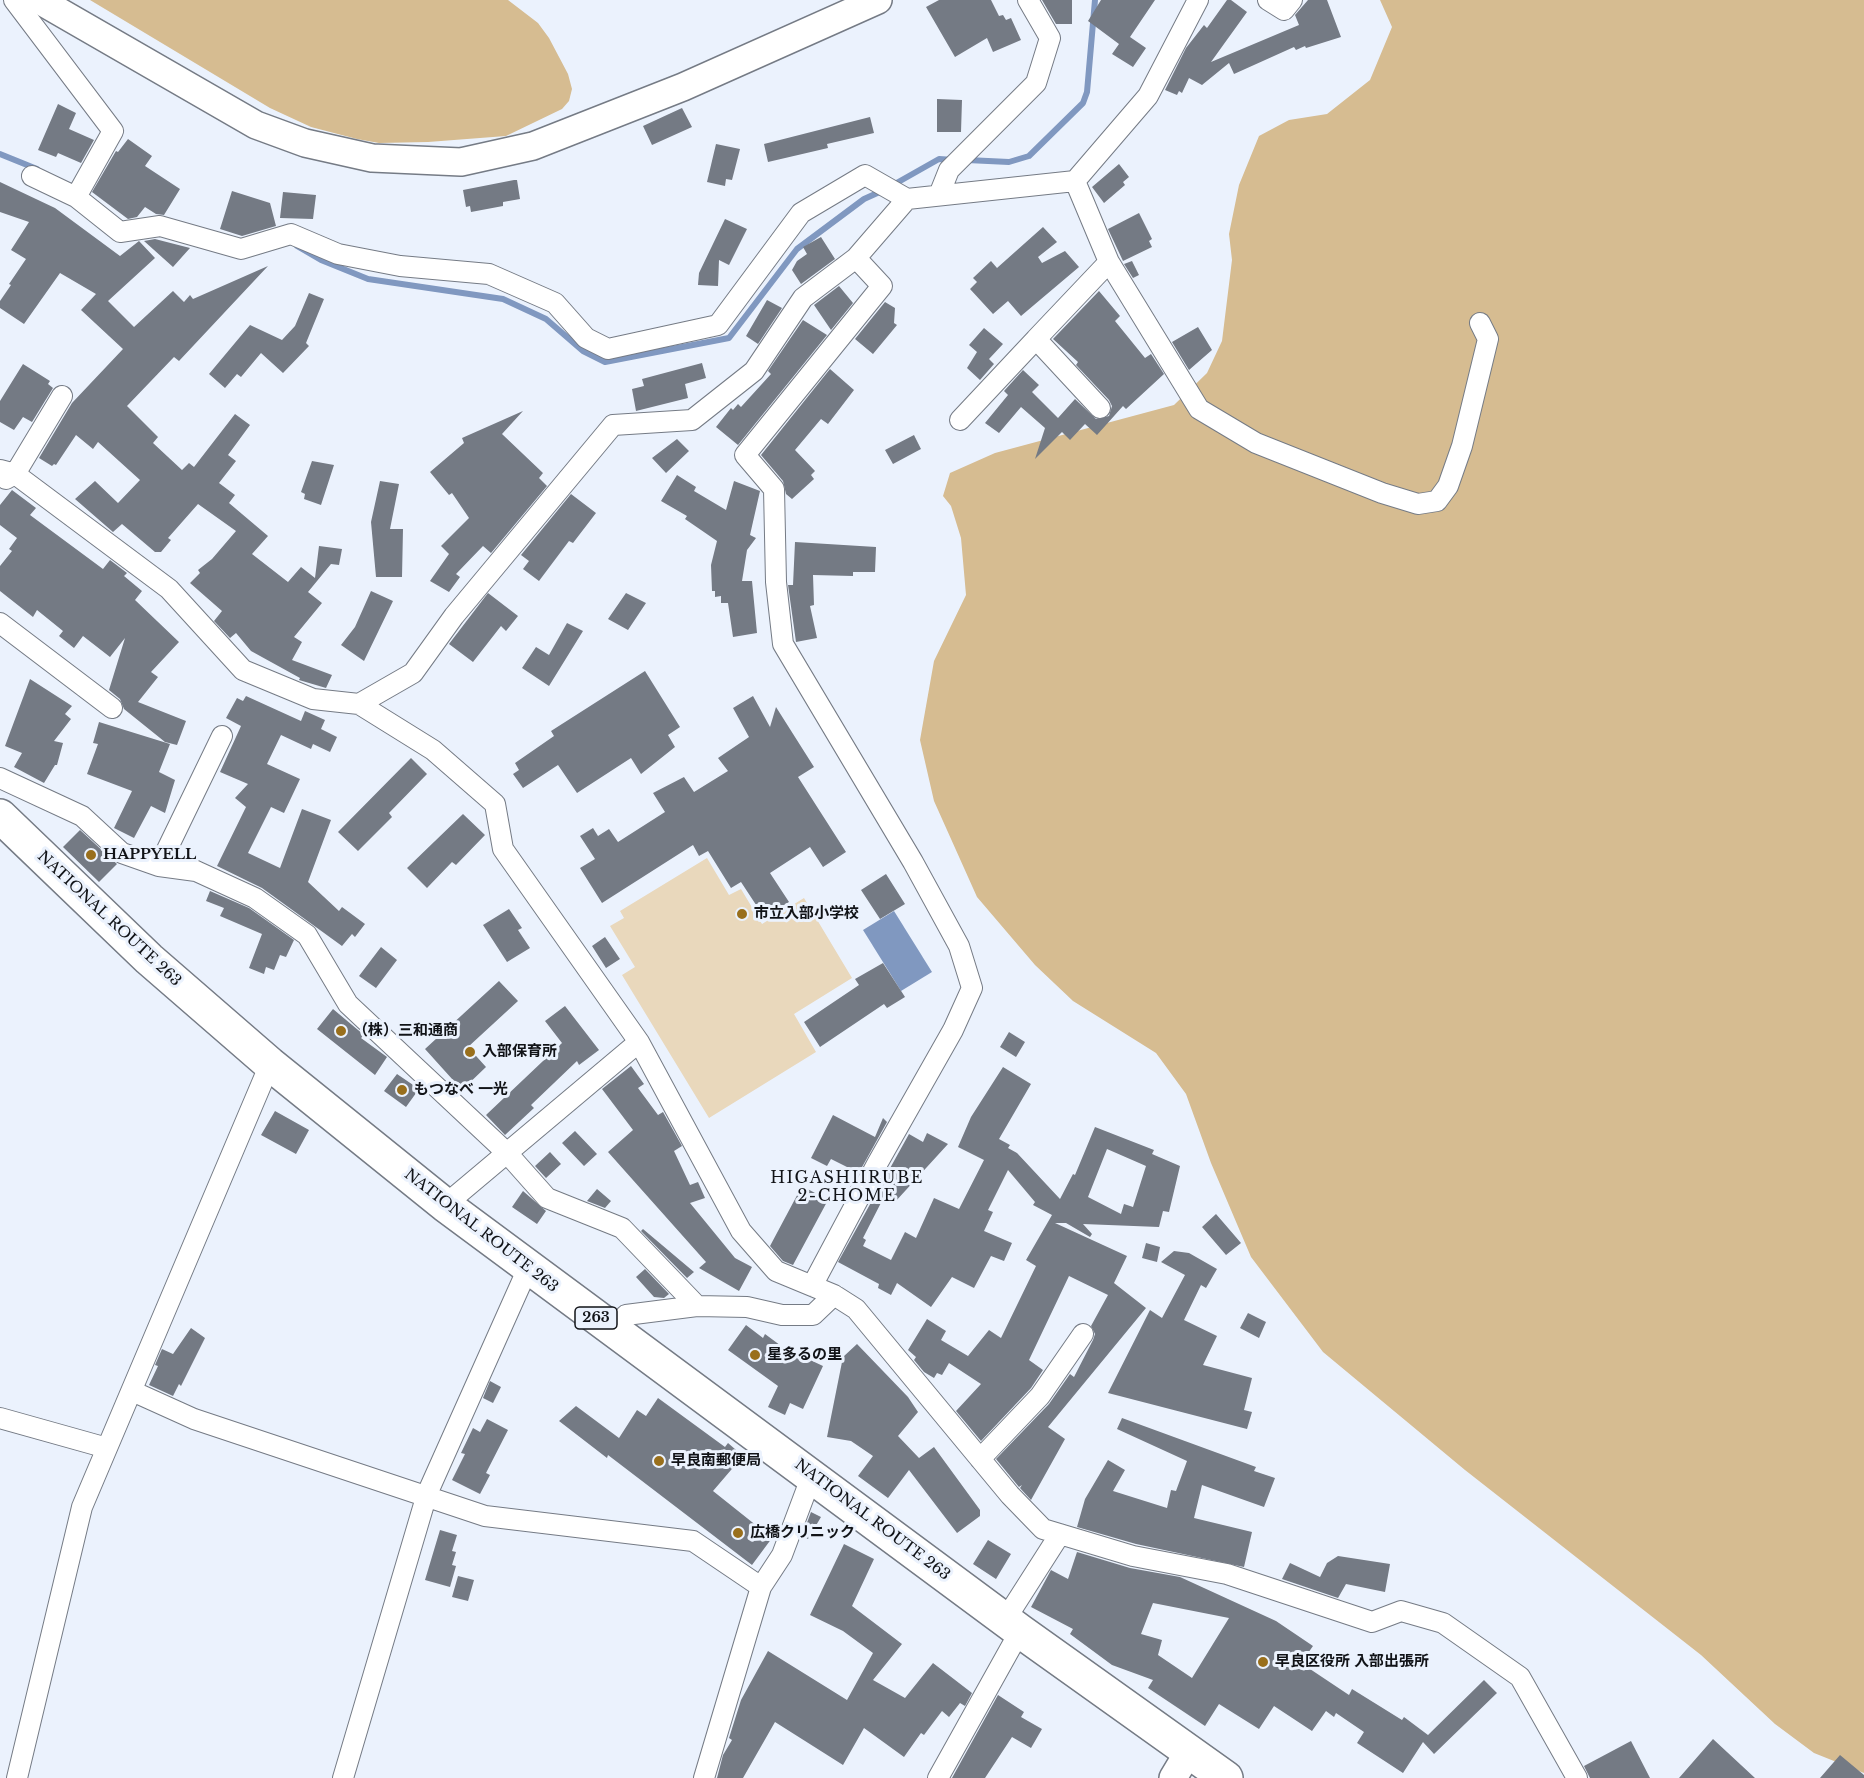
<!DOCTYPE html>
<meta charset="utf-8">
<style>
body{margin:0}
canvas{display:block;background:#ebf2fd}
</style>
<canvas width="1864" height="1778"></canvas>
<script>
const c = document.querySelector('canvas').getContext('2d');
c.lineJoin = 'round';
function paint(path, color) { c.fillStyle = color; c.fill(path, 'evenodd'); }
const poly = rows => new Path2D(rows.map(r => 'M' + r).join(''));
function trace(path, color, width, dash) { c.strokeStyle = color; c.lineWidth = width; c.lineCap = dash ? 'butt' : 'round'; c.setLineDash(dash || []); c.stroke(path); }
function write(font, color, halo, rows, align = 'center') {
  c.font = font + ' "Libre Baskerville","Noto Sans JP",serif'; c.lineWidth = 6; c.setLineDash([]); c.textBaseline = 'middle'; c.strokeStyle = halo; c.fillStyle = color; for (const [text, x, y, turn = 0] of rows) {
    c.save(); c.translate(x, y); c.rotate((+turn || 0) * Math.PI / 180); c.textAlign = isNaN(turn) ? turn : align; if (halo) c.strokeText(text, 0, 0); c.fillText(text, 0, 0); c.restore();
  }
}
paint(poly([
 [707,858,729,895,741,889,762,924,804,898,852,978,794,1014,816,1052,709,1118,622,975,635,967,610,926,624,918,620,911]
]), '#e9d8bc');
paint(poly([
 [90,0,508,0,538,23,549,38,568,74,572,89,569,101,562,109,506,136,428,142,379,143,357,139,311,127,270,108],
 [1380,0,1864,0,1864,1773,1814,1753,1775,1724,1701,1655,1465,1470,1323,1352,1251,1257,1211,1163,1186,1094,1156,1053,1073,1001,1035,965,977,897,934,801,920,740,934,661,966,595,961,538,951,506,943,496,950,473,995,453,1174,405,1207,373,1222,341,1232,260,1229,234,1239,185,1259,136,1289,120,1327,114,1370,80,1392,27]
]), '#d6bc91');
paint(poly([
 [894,911,932,972,901,991,863,930]
]), '#8098c0');
trace(poly([
 [0,154,37,169],
 [967,160,1009,162,1029,156,1083,103,1087,92,1095,0],
 [893,185,939,159,954,160],
 [297,246,321,260,368,279,503,299,546,319,583,351,605,362,729,338,797,249,864,199,884,190]
]), '#8098c0', 6);
paint(poly([
 [939,0,991,0,999,16,1003,15,1006,20,1011,18,1021,40,993,52,987,38,955,57,926,7],
 [1042,0,1072,0,1072,24,1056,24],
 [1101,0,1155,0,1130,37,1146,48,1133,67,1112,54,1119,44,1088,21],
 [1227,0,1231,0,1247,12,1211,62,1299,25,1295,15,1308,0,1327,0,1341,37,1306,48,1305,46,1296,50,1294,47,1234,74,1229,63,1202,85,1189,78,1182,93,1179,91,1177,95,1165,90,1186,48,1204,25,1207,28],
 [937,99,962,100,961,132,937,132],
 [58,104,76,113,69,129,94,140,81,163,58,153,56,157,38,150],
 [682,108,692,127,652,145,643,126],
 [870,117,874,133,827,144,828,148,768,162,764,144],
 [128,139,152,156,145,166,180,189,164,215,156,214,145,207,137,217,128,219,92,192,116,151,118,152],
 [716,144,740,149,732,180,726,179,725,186,707,182],
 [1119,164,1129,177,1123,182,1125,185,1104,203,1092,187],
 [514,180,517,180,520,199,503,202,503,206,471,212,470,206,466,207,463,190],
 [0,182,55,208,120,256,139,241,155,258,108,301,134,327,173,291,184,302,190,295,193,299,268,266,179,361,174,357,127,406,158,437,153,443,182,470,189,463,194,467,235,414,250,425,228,455,236,461,219,483,235,495,229,503,268,536,252,554,288,582,301,567,315,578,319,546,342,549,339,565,331,564,308,592,322,603,294,637,302,642,292,660,332,675,326,688,299,680,300,678,251,651,236,633,230,638,214,621,222,611,190,583,200,573,198,570,212,559,236,531,198,504,168,538,171,540,161,552,155,552,122,524,113,532,75,499,95,481,118,503,140,480,98,442,93,449,76,435,56,465,54,464,52,466,39,458,72,403,123,349,81,310,96,294,60,273,24,324,0,308,0,301,11,285,9,284,26,259,11,250,29,222,0,212],
 [232,191,270,203,276,226,242,236,220,229],
 [283,192,316,195,313,219,280,218],
 [1139,213,1152,239,1149,241,1152,247,1123,261,1108,229],
 [725,219,747,229,729,265,719,260,718,286,698,285,699,273],
 [1043,227,1057,242,1038,257,1042,263,1065,251,1079,267,1021,316,1008,301,993,314,970,289,977,282,973,278,991,261,997,268],
 [821,237,835,259,801,284,792,270,797,261,807,254,803,247],
 [155,239,190,248,173,267,144,241],
 [1132,261,1139,275,1133,278,1124,264],
 [839,286,853,303,831,330,814,305],
 [1099,291,1120,316,1115,321,1145,358,1151,354,1164,374,1126,409,1123,406,1097,435,1085,424,1070,440,1062,432,1035,459,1045,428,1021,407,999,433,985,423,1008,395,1004,391,1023,370,1039,385,1032,392,1058,418,1075,399,1096,419,1109,416,1112,406,1109,400,1076,365,1078,362,1053,339],
 [309,293,324,299,306,343,309,346,283,373,261,353,241,377,237,374,225,388,209,374,250,325,282,340,295,326],
 [767,300,782,308,758,344,746,336],
 [885,302,895,308,894,323,897,325,873,354,855,339],
 [803,320,827,335,738,445,716,427,731,408,733,410,738,404,741,407,771,374,768,371],
 [1198,327,1212,350,1189,370,1172,342],
 [984,328,1003,344,989,359,994,364,980,380,967,368,977,352,969,345],
 [702,363,706,378,685,384,688,398,636,411,632,389,644,386,642,379],
 [23,364,50,381,48,384,53,388,32,422,23,417,14,430,0,422,0,401],
 [830,369,854,390,828,424,821,419,795,450,815,471,811,475,814,479,792,499,786,494,783,481,761,455],
 [523,411,502,434,543,473,539,478,547,486,491,553,483,546,456,574,460,577,449,592,430,581,449,554,441,546,469,518,452,493,449,495,430,472,464,443,462,438],
 [914,435,921,449,893,464,885,450],
 [677,439,689,451,666,473,652,458],
 [312,461,334,465,321,505,304,499,305,494,301,492],
 [677,475,696,487,694,491,726,510,734,481,760,491,750,535,756,538,747,550,742,581,752,581,757,633,733,637,728,603,721,603,721,596,715,597,715,591,712,591,711,565,717,541,685,519,687,516,661,501],
 [380,481,399,484,390,529,403,529,402,577,376,577,371,522],
 [12,490,36,508,30,515,103,569,110,560,127,573,124,576,142,591,135,600,179,642,151,672,158,677,138,702,186,721,177,745,165,742,124,709,120,699,109,690,125,638,110,657,83,636,74,648,59,636,63,631,37,610,33,617,0,591,0,566,12,551,9,549,17,538,0,525,0,505],
 [571,494,596,513,573,543,569,541,539,581,523,569,529,561,521,555],
 [795,542,876,547,875,572,853,572,853,576,813,575,814,605,810,606,817,638,796,642,788,585,793,585],
 [371,591,393,601,364,661,341,645,355,627],
 [488,593,518,616,506,631,501,626,473,662,449,644],
 [626,593,646,603,628,630,608,619],
 [567,623,583,631,549,686,522,668,536,647,549,655],
 [645,671,680,727,668,735,675,747,641,774,631,758,577,793,558,765,523,788,513,774,519,770,515,763,554,736,551,731],
 [30,679,72,706,65,714,71,719,54,741,63,743,57,765,55,765,44,783,14,767,22,753,5,746],
 [246,696,301,721,305,711,325,720,321,729,337,737,330,752,313,744,311,749,281,735,267,764,300,779,284,813,271,807,248,853,280,868,302,809,331,820,308,882,339,911,342,907,365,924,355,937,352,934,342,946,262,888,217,866,246,807,235,798,248,784,220,772,241,726,226,718,237,698,243,701],
 [753,696,770,727,776,707,814,767,798,777,846,852,823,867,810,847,770,873,789,902,764,917,741,882,731,888,708,851,699,856,693,845,602,903,580,868,595,859,580,836,593,828,598,836,609,829,618,842,665,812,653,793,684,777,694,792,728,771,718,758,749,737,733,708],
 [99,722,170,744,159,772,175,780,165,813,151,806,134,838,114,828,132,791,87,774,98,744,93,743],
 [411,758,427,774,389,813,392,817,358,851,338,832],
 [463,814,485,835,456,865,452,862,427,888,407,868],
 [80,830,117,864,99,882,63,847],
 [886,874,905,904,880,919,861,890],
 [210,891,249,908,294,940,286,957,280,955,274,970,266,967,264,974,249,968,262,934,220,916,224,908,206,901],
 [509,909,522,928,518,930,530,948,507,962,483,925],
 [605,937,620,959,606,968,592,946],
 [381,947,397,960,376,988,359,976],
 [883,963,905,997,887,1008,884,1004,820,1047,804,1022,859,985,855,979],
 [499,981,518,1001,468,1047,486,1067,462,1090,425,1049],
 [565,1006,599,1050,579,1065,577,1061,531,1105,534,1108,505,1135,486,1115,562,1043,545,1021],
 [333,1009,364,1035,361,1038,387,1057,375,1075,317,1029],
 [1009,1032,1025,1042,1016,1057,1000,1047],
 [631,1066,644,1084,638,1088,658,1115,663,1112,682,1146,674,1151,690,1185,698,1182,705,1198,690,1203,735,1258,752,1267,739,1291,699,1268,706,1262,608,1152,633,1130,602,1089],
 [1003,1067,1031,1084,999,1139,1010,1145,1008,1148,1017,1153,1060,1199,1073,1174,1075,1175,1095,1127,1154,1150,1152,1154,1180,1166,1169,1212,1163,1211,1159,1227,1083,1224,1092,1234,1090,1237,1066,1223,1055,1223,1127,1256,1114,1283,1146,1308,1048,1427,1065,1439,1031,1500,1020,1488,1022,1485,1019,1487,996,1459,1049,1404,1070,1374,1074,1377,1093,1340,1095,1334,1091,1326,1108,1295,1069,1276,1029,1360,1043,1370,1031,1388,981,1441,956,1411,981,1384,949,1363,942,1375,937,1373,934,1378,924,1372,914,1360,916,1357,908,1350,927,1319,946,1331,941,1340,968,1356,989,1330,1001,1338,1036,1266,1026,1260,1052,1215,1033,1205,1035,1202,1008,1170,988,1210,993,1212,984,1231,1012,1243,1004,1261,991,1256,974,1288,952,1277,931,1307,897,1283,891,1295,878,1288,879,1284,838,1262,909,1134,923,1142,927,1133,948,1144,895,1202,886,1193,863,1238,866,1240,863,1246,891,1260,905,1232,916,1238,934,1198,959,1209,984,1160,958,1147,971,1117],
 [1107,1149,1146,1166,1133,1207,1124,1204,1121,1214,1088,1197],
 [397,1074,419,1089,406,1107,384,1091],
 [275,1111,309,1130,296,1154,261,1135],
 [833,1115,875,1137,883,1118,887,1122,846,1196,857,1172,831,1159,827,1166,811,1158],
 [575,1131,597,1154,584,1166,562,1143],
 [550,1152,561,1164,546,1178,535,1166],
 [802,1186,828,1200,793,1265,783,1261,770,1246],
 [597,1189,611,1201,605,1208,587,1201],
 [523,1191,546,1211,537,1224,512,1207],
 [1216,1214,1241,1243,1226,1255,1202,1227],
 [643,1229,694,1272,687,1278,641,1231],
 [1146,1243,1160,1247,1157,1262,1142,1258],
 [1174,1251,1189,1253,1217,1269,1206,1288,1201,1285,1184,1320,1217,1336,1203,1365,1252,1378,1244,1410,1252,1412,1247,1429,1108,1393,1150,1310,1162,1318,1185,1275,1161,1262],
 [645,1269,669,1294,664,1298,654,1297,636,1277],
 [1248,1313,1266,1322,1259,1338,1240,1328],
 [746,1325,763,1338,765,1334,792,1354,793,1352,823,1366,803,1409,790,1403,785,1415,768,1407,778,1386,728,1350],
 [191,1328,205,1338,181,1386,179,1384,173,1396,149,1385,158,1366,155,1365,162,1349,173,1354],
 [857,1344,908,1397,918,1412,898,1436,919,1458,934,1447,980,1510,980,1516,957,1533,909,1470,888,1498,858,1476,873,1456,851,1441,827,1437,843,1357],
 [490,1381,501,1387,493,1403,483,1398],
 [658,1398,725,1447,728,1443,743,1456,713,1491,772,1538,752,1565,608,1455,607,1458,559,1421,576,1406,619,1438,637,1410,646,1416],
 [1122,1418,1256,1467,1254,1471,1275,1478,1264,1507,1202,1485,1194,1518,1252,1532,1244,1567,1136,1544,1077,1527,1085,1499,1108,1460,1125,1470,1113,1491,1167,1508,1171,1490,1176,1491,1187,1461,1117,1429],
 [487,1419,508,1430,486,1473,490,1475,480,1494,452,1480,465,1454,461,1453,473,1428,480,1432],
 [811,1512,821,1517,808,1539,802,1536],
 [440,1530,457,1535,452,1551,456,1552,452,1565,456,1566,450,1587,425,1580],
 [988,1540,1011,1554,996,1579,973,1564],
 [844,1544,874,1559,852,1606,902,1644,873,1680,905,1698,933,1663,972,1693,965,1706,960,1703,949,1717,942,1711,924,1735,921,1733,904,1757,864,1728,843,1765,775,1722,743,1778,717,1778,723,1755,732,1740,729,1738,741,1700,768,1651,847,1700,873,1653,843,1631,810,1615],
 [1077,1552,1130,1568,1180,1577,1276,1621,1313,1646,1301,1663,1349,1695,1352,1689,1402,1720,1404,1717,1428,1735,1484,1680,1497,1693,1434,1754,1423,1742,1403,1773,1357,1743,1364,1732,1336,1713,1334,1717,1326,1711,1312,1731,1274,1706,1259,1729,1219,1704,1205,1726,1148,1688,1153,1680,1112,1665,1070,1634,1073,1629,1031,1607,1051,1570,1068,1579],
 [1153,1603,1229,1618,1192,1678,1158,1655,1162,1640,1141,1634],
 [1338,1556,1390,1564,1385,1592,1346,1584,1338,1598,1282,1579,1290,1563,1320,1577,1327,1563],
 [458,1576,474,1580,468,1601,452,1597],
 [998,1695,1024,1712,1021,1717,1042,1729,1031,1748,1012,1737,985,1778,952,1778],
 [1713,1739,1755,1778,1679,1778],
 [1631,1741,1650,1778,1590,1778,1584,1766],
 [1840,1755,1864,1775,1864,1778,1820,1778]
]), '#747a84');
const street = poly([
 [14,0,113,131,76,197],
 [1268,0,1284,10,1292,0],
 [32,176,76,197,120,232,160,226,241,249,291,234,338,254,400,266,489,274,555,303,586,338,608,349,718,325,801,213,865,175,907,199],
 [1075,181,1109,262,1199,409,1256,443,1382,493,1418,504,1437,501,1448,486,1462,446,1488,339,1480,323],
 [939,195,949,170,1036,83,1050,38,1028,0],
 [1100,408,1036,339,1109,262],
 [960,420,1036,339],
 [0,470,15,474,169,589,243,670,313,699,359,704,433,750,495,804,503,849,639,1042,741,1231,776,1271,834,1295,856,1309,1010,1495,1043,1529,1133,1556,1227,1574,1372,1622,1401,1611,1443,1623,1520,1677,1577,1778],
 [6,479,15,474,62,396],
 [0,623,112,708],
 [359,704,413,673,454,616,613,425,692,420,754,371,803,298,856,258,907,199,1075,181,1148,96,1198,0],
 [0,778,82,816,122,853,159,866,196,871,255,898,307,935,348,1004,507,1153,547,1198,622,1228,697,1306],
 [159,866,222,736],
 [445,1205,639,1042],
 [812,1286,877,1164,953,1030,972,988,959,946,913,862,783,644,776,582,774,489,745,455,882,286,856,258],
 [613,1330,626,1315,697,1306,747,1307,782,1315,813,1315,834,1295],
 [132,1391,194,1419,485,1516,693,1541,761,1587],
 [0,1418,107,1448],
 [980,1459,1040,1396,1083,1334],
 [1005,1620,1060,1534],
 [17,1778,82,1507,270,1064],
 [343,1778,427,1494,528,1268],
 [704,1778,761,1587,782,1555,812,1475],
 [938,1778,1020,1631]
]);
const secondary = poly([
 [39,0,256,125,305,143,372,158,461,162,533,146,683,87,878,0],
 [1173,1778,1188,1753]
]);
const highway = poly([
 [0,816,149,959,270,1064,445,1205,1020,1631,1226,1778]
]);
trace(street, '#757b85', 22);
trace(secondary, '#757b85', 30);
trace(highway, '#757b85', 36);
trace(street, '#fff', 20);
trace(secondary, '#fff', 27);
trace(highway, '#fff', 33);
for (const [x, y, r, color] of [
 [91,855,6,"#996f1c"],
 [742,914,6,"#996f1c"],
 [341,1031,6,"#996f1c"],
 [470,1052,6,"#996f1c"],
 [402,1090,6,"#996f1c"],
 [755,1355,6,"#996f1c"],
 [659,1461,6,"#996f1c"],
 [738,1533,6,"#996f1c"],
 [1263,1662,6,"#996f1c"]
]) { const dot = new Path2D(); dot.arc(x, y, r, 0, 2 * Math.PI); c.fillStyle = color; c.fill(dot); trace(dot, '#ebf2fd', 2); }
for (const [x, y, w] of [
 [596,1318,42]
]) { const box = new Path2D(); box.roundRect(x - w / 2, y - 11, w, 22, 4.5); c.fillStyle = '#ebf2fd'; c.fill(box); trace(box, '#111317', 1.5); }
write('bold 14px', '#111317', null, [
 ["263",596,1318]
]);
write('bold 15px', '#111317', '#ebf2fd', [
 ["HAPPYELL",103,855],
 ["市立入部小学校",754,914],
 ["（株）三和通商",353,1031],
 ["入部保育所",482,1052],
 ["もつなべ 一光",414,1090],
 ["星多るの里",767,1355],
 ["早良南郵便局",671,1461],
 ["広橋クリニック",750,1533],
 ["早良区役所 入部出張所",1275,1662]
], 'left');
write('15px', '#111317', '#ebf2fd', [
 ["NATIONAL ROUTE 263",109,919,43],
 ["NATIONAL ROUTE 263",481,1231,38],
 ["NATIONAL ROUTE 263",872,1520,37]
]);
c.letterSpacing = '1.5px';
write('16px', '#111317', '#ebf2fd', [
 ["HIGASHIIRUBE",847,1178],
 ["2-CHOME",847,1196]
]);
c.letterSpacing = '0px';
</script>
